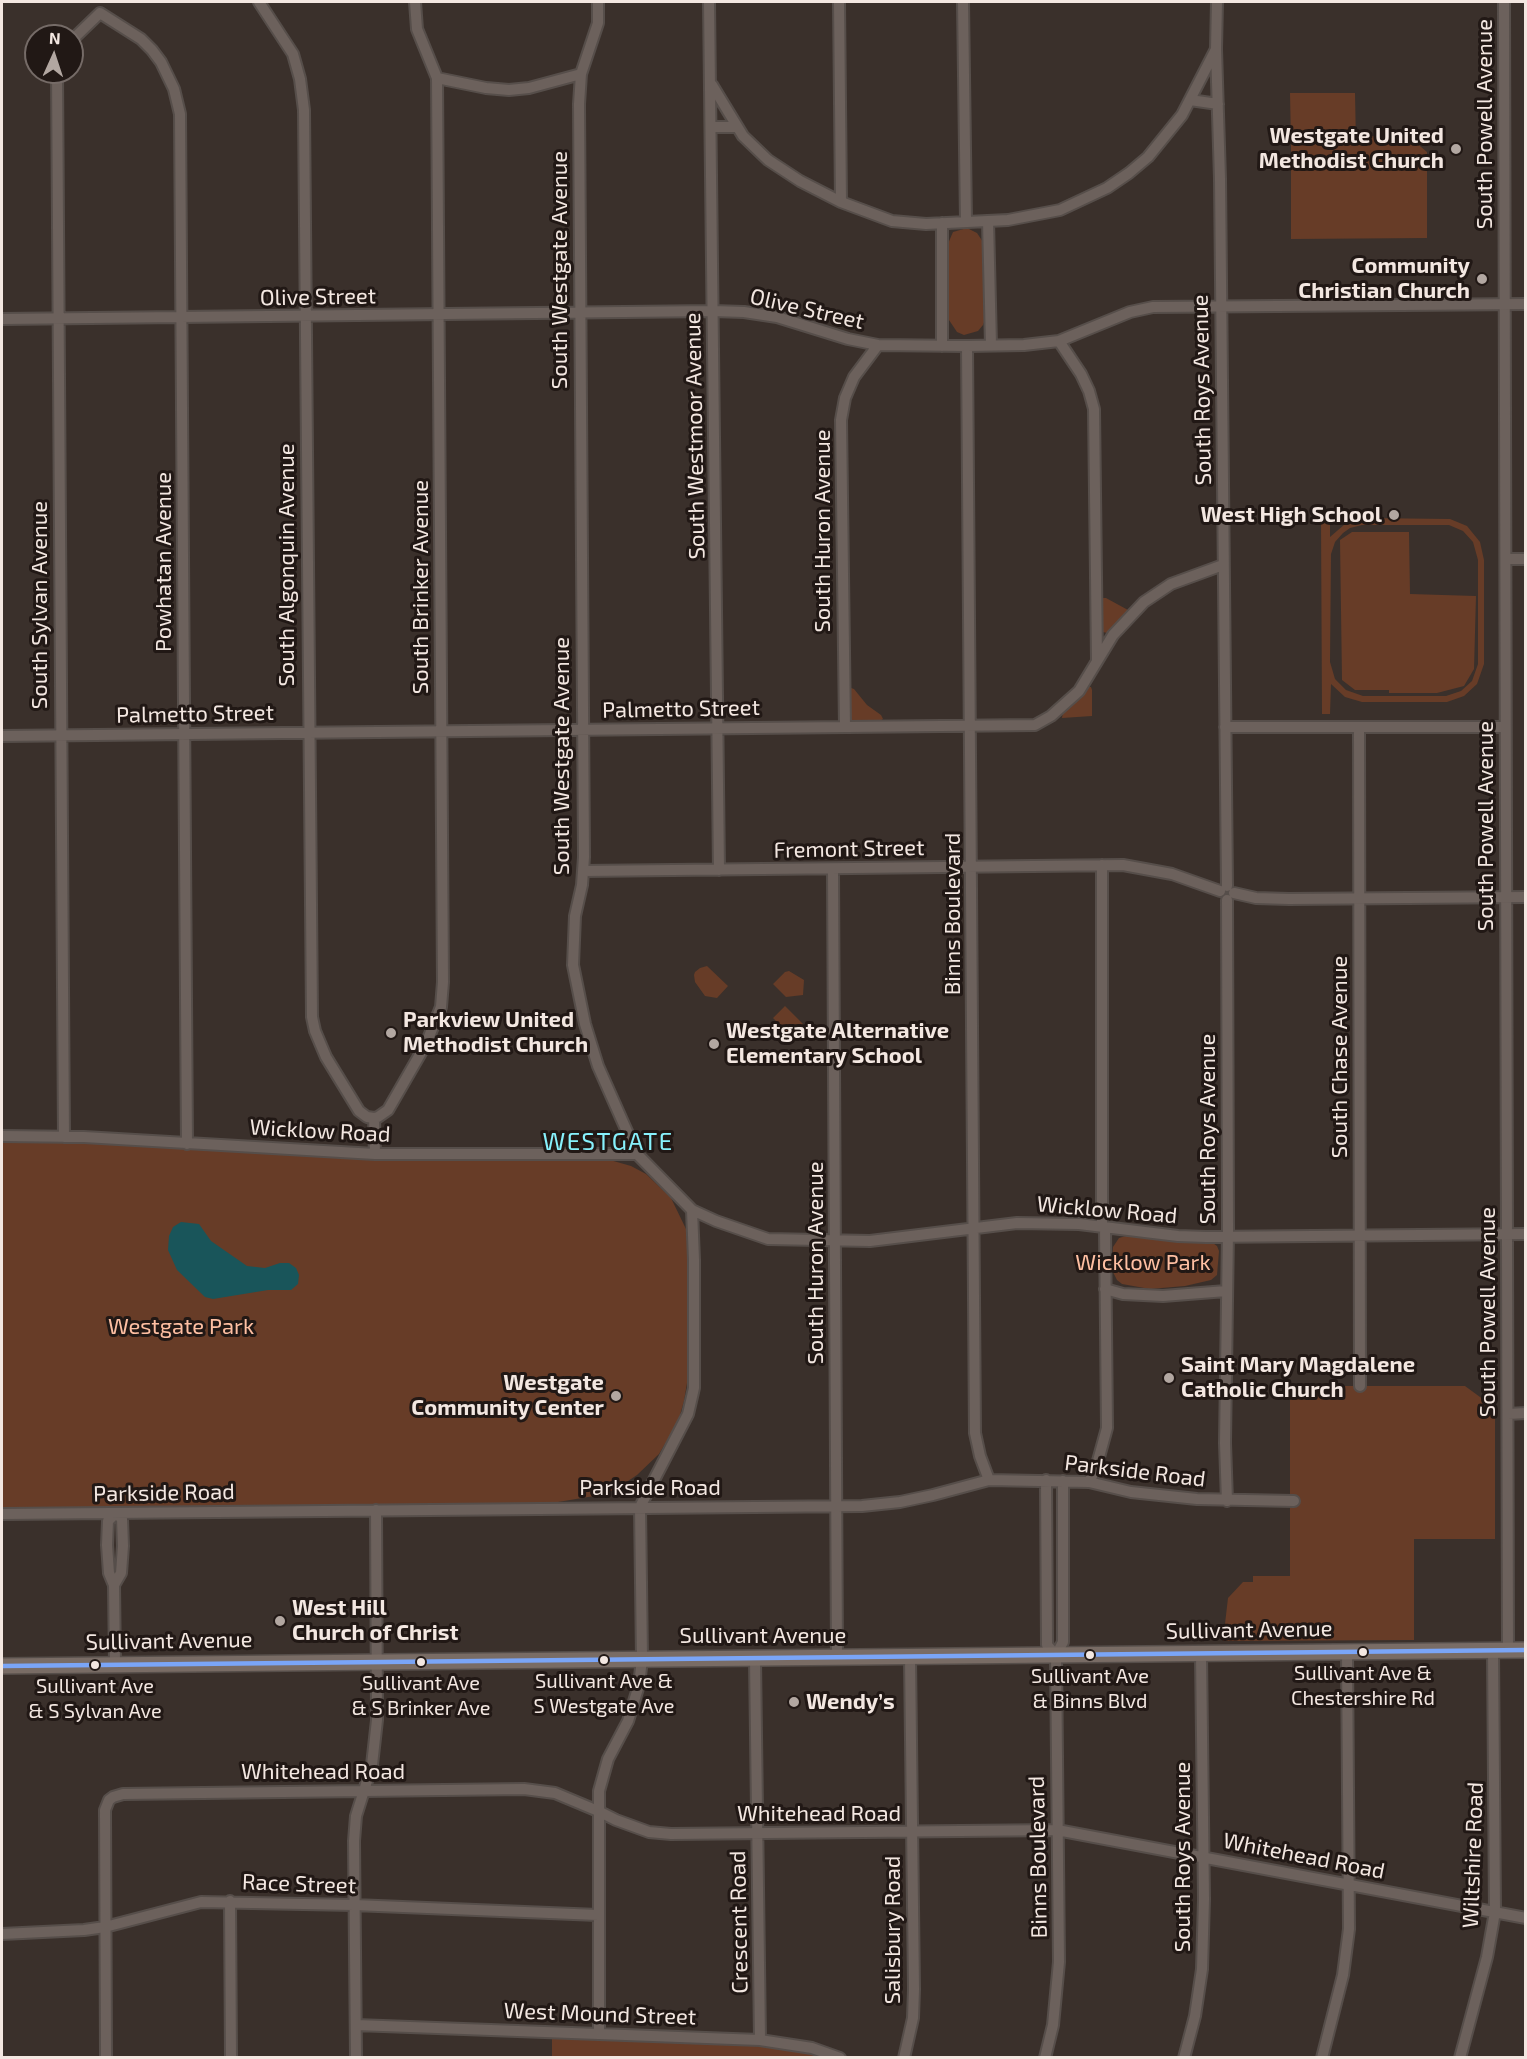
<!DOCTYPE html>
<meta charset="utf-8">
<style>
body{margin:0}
#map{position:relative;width:1527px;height:2059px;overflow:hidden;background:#3a302b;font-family:"Exo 2",sans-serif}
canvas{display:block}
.frame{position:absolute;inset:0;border:3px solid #f3e7e1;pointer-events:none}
.north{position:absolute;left:24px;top:24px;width:60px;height:60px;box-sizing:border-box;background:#211815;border:2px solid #756b67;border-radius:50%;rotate:3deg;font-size:16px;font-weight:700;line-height:24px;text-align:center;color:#f3e7e1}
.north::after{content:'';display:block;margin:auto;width:21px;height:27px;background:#b2a7a1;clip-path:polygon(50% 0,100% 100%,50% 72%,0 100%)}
</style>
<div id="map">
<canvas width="1527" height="2059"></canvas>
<div class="frame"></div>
<div class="north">N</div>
</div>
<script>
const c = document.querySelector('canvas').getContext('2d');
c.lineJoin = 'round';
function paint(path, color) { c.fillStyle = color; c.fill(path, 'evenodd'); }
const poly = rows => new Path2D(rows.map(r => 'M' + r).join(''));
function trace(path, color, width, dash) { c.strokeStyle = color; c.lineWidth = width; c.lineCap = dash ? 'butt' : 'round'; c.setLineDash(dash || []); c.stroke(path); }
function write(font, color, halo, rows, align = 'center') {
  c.font = font + ' "Exo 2",sans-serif'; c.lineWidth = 6; c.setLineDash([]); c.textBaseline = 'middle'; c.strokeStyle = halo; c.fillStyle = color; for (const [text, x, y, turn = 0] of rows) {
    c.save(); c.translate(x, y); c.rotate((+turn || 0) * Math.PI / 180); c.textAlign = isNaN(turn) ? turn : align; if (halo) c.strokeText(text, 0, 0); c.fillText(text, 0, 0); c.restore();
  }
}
paint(poly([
 [1290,93,1355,93,1356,143,1291,143],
 [1358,136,1408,136,1427,152,1427,238,1291,239,1291,144,1358,144],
 [967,228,977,233,983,242,985,319,983,325,978,331,964,335,957,332,949,320,947,246,953,232],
 [1365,518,1450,519,1467,526,1480,542,1484,560,1484,664,1477,684,1464,696,1447,702,1362,702,1345,697,1331,684,1330,714,1322,714,1321,520,1330,520,1330,537,1345,524],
 [1362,525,1449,525,1463,531,1473,542,1478,560,1478,664,1472,681,1461,691,1446,696,1363,696,1346,690,1335,679,1330,662,1331,554,1335,542,1343,533,1350,528],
 [1352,532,1409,532,1410,594,1476,596,1474,669,1464,686,1437,693,1389,693,1389,690,1355,690,1342,680,1340,540],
 [1103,598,1106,598,1128,610,1107,633,1103,632,1102,629],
 [1087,687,1091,687,1092,690,1092,716,1062,718,1063,712,1078,699],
 [851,688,854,689,867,705,881,715,883,719,880,721,850,720,849,690],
 [707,966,728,986,717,998,705,996,695,982,694,975,695,972,700,968],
 [789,971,804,980,803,995,786,997,773,984,785,972],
 [785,1006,803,1024,791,1036,773,1018],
 [2,1140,603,1158,631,1166,646,1174,671,1198,686,1229,689,1244,687,1383,684,1401,678,1422,659,1454,637,1475,625,1483,611,1491,594,1496,552,1503,2,1508],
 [1129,1235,1173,1240,1210,1241,1217,1246,1219,1251,1217,1275,1211,1280,1185,1286,1150,1289,1122,1284,1117,1280,1112,1270,1113,1247,1119,1238],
 [1293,1386,1465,1386,1495,1408,1495,1539,1414,1539,1414,1640,1223,1641,1228,1598,1243,1582,1253,1582,1253,1576,1290,1576,1290,1387],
 [552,2037,777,2047,815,2053,827,2058,552,2058]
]), '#673c27');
paint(poly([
 [181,1222,199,1224,211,1241,247,1266,265,1268,280,1263,289,1263,296,1268,299,1275,298,1284,291,1290,268,1290,213,1299,205,1297,177,1270,168,1250,169,1236,173,1227]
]), '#19555a');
const street = poly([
 [259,2,293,54,300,79,304,110,312,1017,315,1031,326,1057,359,1111,367,1117,374,1118],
 [598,2,598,23,581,74,579,104,584,857,582,885,575,916,573,965,585,1024,598,1066,637,1154,692,1210,716,1221,768,1239,870,1241,1017,1223,1079,1224,1178,1236,1206,1237,1526,1234],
 [709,2,719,870],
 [839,2,841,202],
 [963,2,966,222],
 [1217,2,1216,49,1220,179,1227,886],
 [1504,2,1508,1650],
 [100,13,141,39,152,50,161,62,174,89,180,114,187,1144],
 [72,40,100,13],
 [57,72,64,1137],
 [437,78,486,88,509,90,529,88,581,74],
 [712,85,743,136,768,160,800,181,841,202,892,221,926,224,1008,220,1060,210,1107,188,1129,173,1148,157,1182,115,1215,51],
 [1190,100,1218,104],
 [712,127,737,127],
 [988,221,991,345],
 [2,319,713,311,744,312,777,317,848,339,878,345,967,346,1024,345,1059,341,1130,312,1153,307,1526,304],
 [1059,341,1081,374,1089,391,1094,409,1097,660],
 [942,346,942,223],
 [967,346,975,1433,980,1456,989,1480],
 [1506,559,1526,559],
 [845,727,841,420,845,398,854,377,878,345],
 [1225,727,1505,727],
 [1359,728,1360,1386],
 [2,736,1035,725,1051,716,1079,691,1113,635,1144,602,1171,584,1223,565],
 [1102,865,1102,1227],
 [833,869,837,1657],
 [583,871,1123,865,1172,874,1220,891],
 [1234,893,1256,898,1289,899,1526,897],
 [1227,900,1228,1231,1225,1443,1227,1501],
 [374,1118,378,1117,388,1110,426,1044,441,1007,443,982,437,78,417,29,415,2],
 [374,1118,375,1154],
 [2,1136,84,1137,375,1154,637,1154],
 [1105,1289,1123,1294,1163,1296,1226,1291],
 [1508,1414,1526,1413],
 [1046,1480,1047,1645,1056,1655],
 [1089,1482,1096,1468,1107,1428,1105,1228],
 [2,1514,862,1506,900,1502,933,1495,989,1480,1089,1482,1131,1492,1197,1499,1294,1501],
 [114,1585,121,1573,123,1546,122,1519,116,1513,108,1521,107,1545,109,1573,114,1585,115,1664],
 [755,1659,760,2040],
 [230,1901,231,2058],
 [2,1934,84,1930,105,1927,201,1902,354,1905,598,1915],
 [356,2025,760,2040,812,2048,840,2058],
 [599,2034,599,1791,608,1759,628,1721,639,1685,642,1659,640,1507,688,1414,694,1388,694,1260,692,1210],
 [106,2058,105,1810,109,1800,113,1797,123,1794,524,1789,555,1793,598,1811,616,1820,649,1832,671,1834,1057,1830,1526,1918],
 [356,2058,354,1841,356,1816,372,1765,377,1720,376,1510],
 [904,2058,913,2018,914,1989,910,1657],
 [1045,2058,1053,2025,1059,1962,1056,1655,1063,1642,1063,1481],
 [1184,2058,1195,2016,1202,1969,1204,1899,1201,1654],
 [1322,2058,1343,1975,1349,1929,1347,1652],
 [1460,2058,1487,1957,1495,1912,1493,1650]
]);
const secondary = poly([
 [2,1666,1526,1650]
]);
trace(street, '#564e4a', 14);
trace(secondary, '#564e4a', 18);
trace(street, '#6c615c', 10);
trace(secondary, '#796c65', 15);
trace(poly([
 [2,1666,1526,1650]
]), '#7aa5f7', 4.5);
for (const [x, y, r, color] of [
 [1456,149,6,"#b2a7a1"],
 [1482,279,6,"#b2a7a1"],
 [1394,515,6,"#b2a7a1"],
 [391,1033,6,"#b2a7a1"],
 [714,1044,6,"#b2a7a1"],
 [1169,1378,6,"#b2a7a1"],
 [616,1396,6,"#b2a7a1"],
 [280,1621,6,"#b2a7a1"],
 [1363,1652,5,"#f3e7e1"],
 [1090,1655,5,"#f3e7e1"],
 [604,1660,5,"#f3e7e1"],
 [421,1662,5,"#f3e7e1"],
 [95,1665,5,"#f3e7e1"],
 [794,1702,6,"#b2a7a1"]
]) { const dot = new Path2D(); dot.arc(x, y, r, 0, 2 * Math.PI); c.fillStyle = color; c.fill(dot); trace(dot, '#211815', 2); }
write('20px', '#f3e7e1', '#211815', [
 ["Sullivant Ave &",1363,1673],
 ["Chestershire Rd",1363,1698],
 ["Sullivant Ave",1090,1676],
 ["& Binns Blvd",1090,1701],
 ["Sullivant Ave &",604,1681],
 ["S Westgate Ave",604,1706],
 ["Sullivant Ave",421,1683],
 ["& S Brinker Ave",421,1708],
 ["Sullivant Ave",95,1686],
 ["& S Sylvan Ave",95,1711]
]);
write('22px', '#f3e7e1', '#211815', [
 ["South Powell Avenue",1485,124,-90],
 ["South Westgate Avenue",560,270,-90],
 ["Olive Street",318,297,-1],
 ["Olive Street",807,309,13],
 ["South Roys Avenue",1202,390,-91],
 ["South Westmoor Avenue",695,436,-91],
 ["South Huron Avenue",823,531,-90],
 ["Powhatan Avenue",164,562,-90],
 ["South Algonquin Avenue",287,565,-90],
 ["South Brinker Avenue",421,587,-90],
 ["South Sylvan Avenue",40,605,-90],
 ["Palmetto Street",681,709,-1],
 ["Palmetto Street",195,714,-1],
 ["South Westgate Avenue",562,756,-90],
 ["South Powell Avenue",1486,826,-90],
 ["Fremont Street",849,849,-1],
 ["Binns Boulevard",953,914,-90],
 ["South Chase Avenue",1340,1057,-90],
 ["South Roys Avenue",1208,1129,-90],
 ["Wicklow Road",320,1131,3],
 ["Wicklow Road",1107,1210,5],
 ["South Huron Avenue",816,1263,-90],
 ["South Powell Avenue",1488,1312,-90],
 ["Parkside Road",1135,1471,7],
 ["Parkside Road",650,1488],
 ["Parkside Road",164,1493,-1],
 ["Sullivant Avenue",1249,1630,-1],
 ["Sullivant Avenue",763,1636],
 ["Sullivant Avenue",169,1641,-1],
 ["Whitehead Road",323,1772],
 ["Whitehead Road",819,1814],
 ["Wiltshire Road",1473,1855,-88],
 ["Whitehead Road",1304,1856,11],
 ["Binns Boulevard",1038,1857,-91],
 ["South Roys Avenue",1183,1857,-90],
 ["Race Street",299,1884,2],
 ["Crescent Road",739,1922,-91],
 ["Salisbury Road",893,1930,-90],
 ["West Mound Street",600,2014,2]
]);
write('bold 22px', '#f3e7e1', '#211815', [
 ["Westgate United",1444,136,"right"],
 ["Methodist Church",1444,161,"right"],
 ["Community",1470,266,"right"],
 ["Christian Church",1470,291,"right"],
 ["West High School",1382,515,"right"],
 ["Parkview United",403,1020],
 ["Methodist Church",403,1045],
 ["Westgate Alternative",726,1031],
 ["Elementary School",726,1056],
 ["Saint Mary Magdalene",1181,1365],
 ["Catholic Church",1181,1390],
 ["Westgate",604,1383,"right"],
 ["Community Center",604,1408,"right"],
 ["West Hill",292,1608],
 ["Church of Christ",292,1633],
 ["Wendy’s",806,1702]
], 'left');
write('22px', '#febfa2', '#211815', [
 ["Wicklow Park",1143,1263],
 ["Westgate Park",181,1327]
]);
c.letterSpacing = '1.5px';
write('24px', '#87f1fc', '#211815', [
 ["WESTGATE",608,1142]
]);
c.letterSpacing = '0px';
</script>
